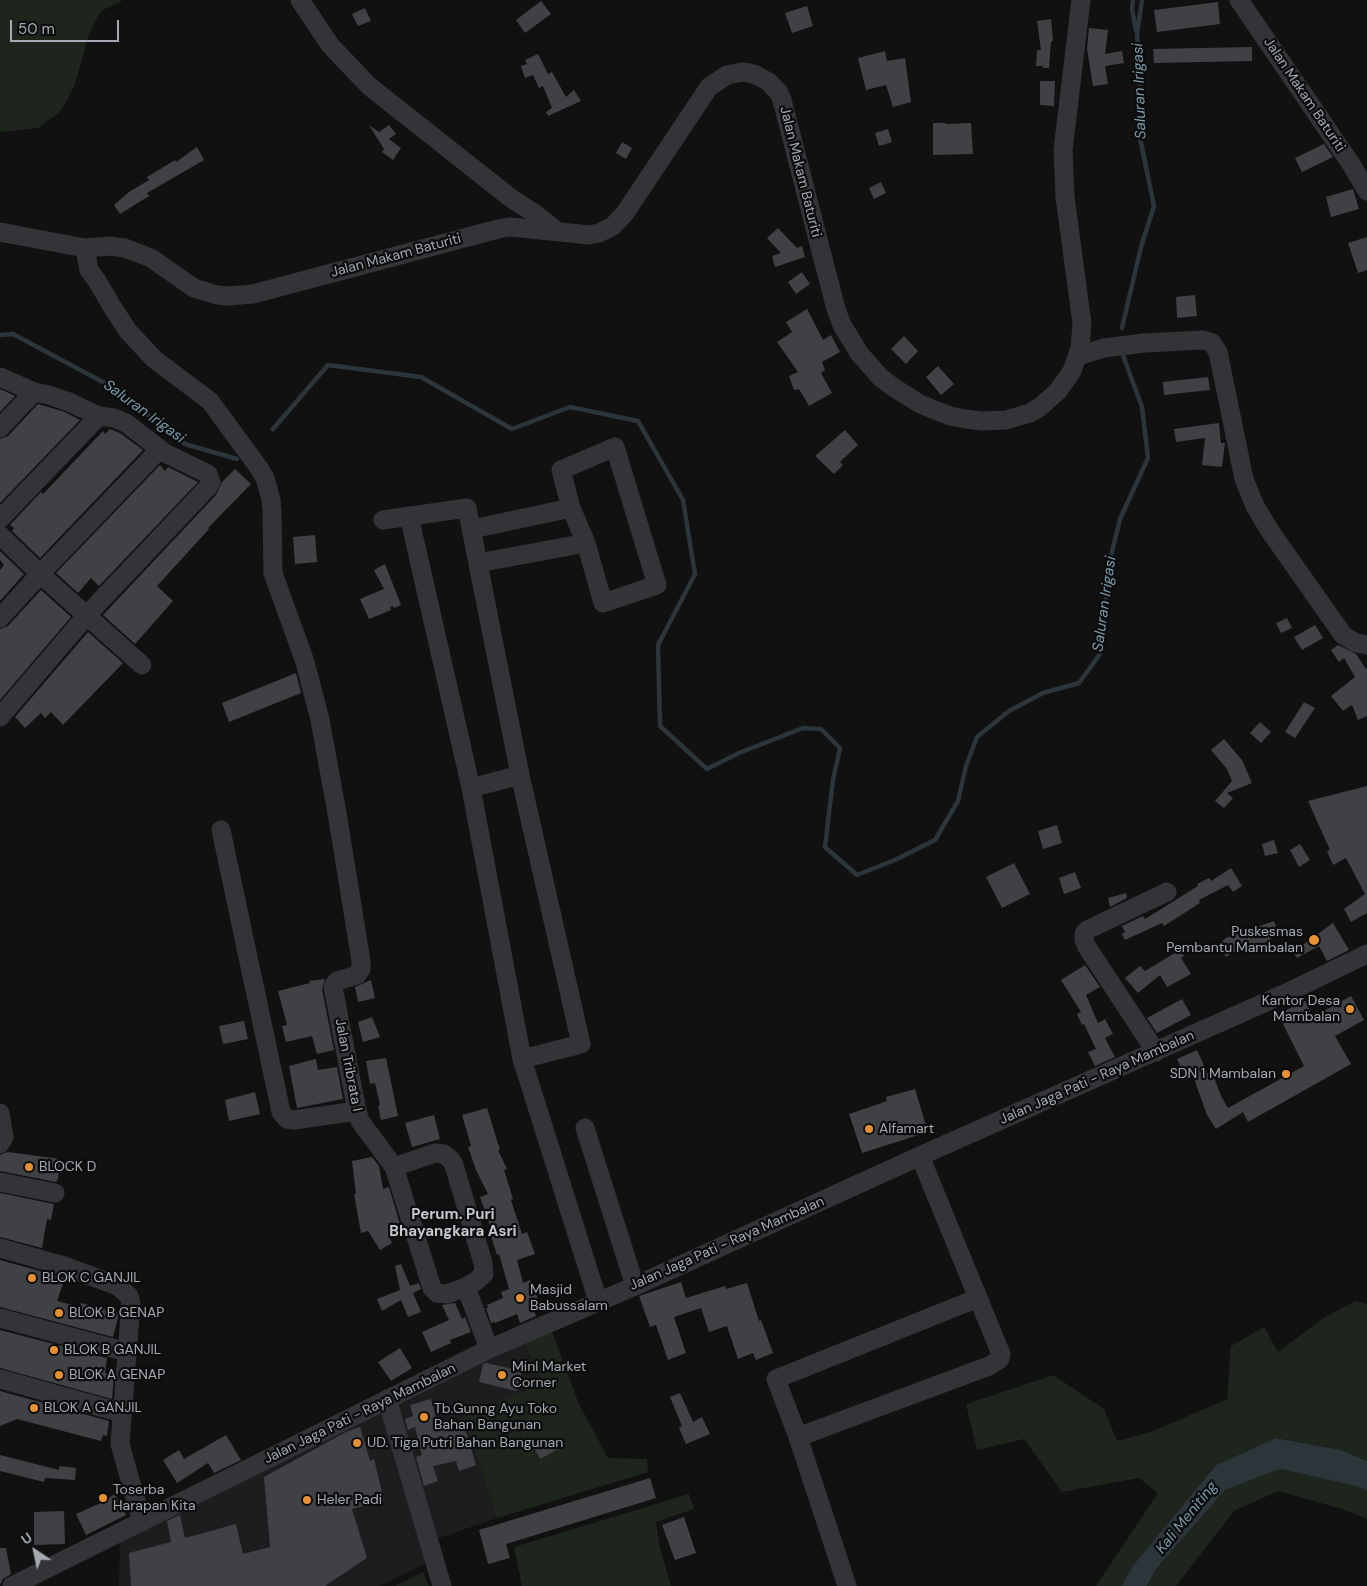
<!DOCTYPE html>
<style>
body{margin:0}
#map{position:relative;width:1367px;height:1586px;overflow:hidden;background:#111112;font-family:"DM Sans",sans-serif}
canvas{display:block}
.north{position:absolute;left:10px;top:1526px;width:50px;height:50px;-webkit-text-stroke:4px #0c0c0d;paint-order:stroke;rotate:326deg;font-size:14px;font-weight:700;line-height:20px;text-align:center;color:#a3aab2}
.north::after{content:'';display:block;margin:auto;width:18px;height:22px;background:#a3aab2;clip-path:polygon(50% 0,100% 100%,50% 72%,0 100%)}
.scale{position:absolute;left:10px;top:20px;width:109px;height:22px;box-sizing:border-box;border:2px solid #a3aab2;border-top:0;padding-left:6px;font-size:15px;line-height:18px;white-space:nowrap;color:#a3aab2;-webkit-text-stroke:4px #0c0c0d;paint-order:stroke}
</style>
<div id="map">
<canvas width="1367" height="1586"></canvas>
<div class="north">U</div>
<div class="scale">50 m</div>
</div>
<script>
const c = document.querySelector('canvas').getContext('2d');
c.lineJoin = 'round';
function paint(path, color) { c.fillStyle = color; c.fill(path, 'evenodd'); }
const poly = rows => new Path2D(rows.map(r => 'M' + r).join(''));
function trace(path, color, width, dash) { c.strokeStyle = color; c.lineWidth = width; c.lineCap = dash ? 'butt' : 'round'; c.setLineDash(dash || []); c.stroke(path); }
function write(font, color, halo, rows, align = 'center') {
  c.font = font + ' "DM Sans",sans-serif'; c.lineWidth = 4.5; c.setLineDash([]); c.textBaseline = 'middle'; c.strokeStyle = halo; c.fillStyle = color; for (const [text, x, y, turn = 0] of rows) {
    c.save(); c.translate(x, y); c.rotate((+turn || 0) * Math.PI / 180); c.textAlign = isNaN(turn) ? turn : align; if (halo) c.strokeText(text, 0, 0); c.fillText(text, 0, 0); c.restore();
  }
}
paint(poly([
 [523,1341,542,1383,465,1417,497,1518,439,1538,423,1565,379,1586,119,1586,120,1543]
]), '#1d1d1f');
paint(poly([
 [0,0,123,0,101,11,89,34,74,87,60,112,38,128,0,132],
 [1355,1301,1367,1304,1367,1461,1341,1450,1276,1438,1216,1465,1132,1567,1122,1586,1096,1586,1158,1493,1139,1478,1062,1492,1024,1439,977,1450,966,1404,1053,1375,1104,1409,1117,1441,1151,1432,1227,1399,1231,1346,1264,1327,1278,1352,1322,1319],
 [551,1329,579,1404,608,1458,647,1459,648,1472,497,1518,464,1417,542,1383,523,1341],
 [1280,1469,1360,1487,1367,1491,1367,1519,1342,1509,1278,1491,1234,1511,1176,1586,1147,1586,1156,1569,1225,1490],
 [689,1494,694,1509,656,1522,660,1548,671,1586,522,1586,514,1547],
 [423,1572,429,1586,395,1586]
]), '#1d251d');
paint(poly([
 [1276,1438,1341,1450,1367,1461,1367,1491,1360,1487,1280,1469,1225,1490,1156,1569,1147,1586,1122,1586,1132,1567,1216,1465]
]), '#2b353a');
trace(poly([
 [1133,0,1132,9,1136,30],
 [1122,328,1141,247,1154,206,1139,133,1140,66,1137,34,1142,0],
 [0,335,13,334,114,388,185,444,237,459],
 [273,429,328,365,421,377,512,429,570,407,638,421,683,500,695,574,658,645,660,726,707,769,739,753,803,728,821,729,840,748,833,780,825,847,857,875,895,860,935,840,958,801,966,766,977,737,1009,711,1043,693,1079,683,1100,654,1110,560,1120,519,1148,458,1142,407,1121,350]
]), '#2b353a', 4.5);
paint(poly([
 [541,1,551,14,525,33,516,20],
 [1218,2,1220,24,1157,32,1154,10],
 [807,6,813,26,792,33,785,13],
 [365,8,371,21,358,26,352,14],
 [1051,19,1053,41,1051,42,1049,68,1043,68,1043,66,1036,66,1037,50,1041,50,1037,21],
 [1089,28,1108,30,1105,54,1122,51,1124,63,1105,66,1108,84,1093,86,1087,49],
 [1252,47,1252,61,1154,63,1153,49],
 [885,51,887,61,905,58,911,102,893,107,886,85,866,90,858,58],
 [538,54,548,74,552,72,566,97,574,90,581,101,548,116,546,112,552,108,543,86,539,88,533,75,525,78,521,66,527,64,525,60],
 [1040,81,1055,81,1054,106,1040,105],
 [933,123,946,123,946,124,971,123,973,154,933,155],
 [369,125,379,132,389,125,396,134,389,139,401,148,393,160,382,152,384,149],
 [888,129,892,142,879,146,875,133],
 [622,142,632,148,626,159,616,153],
 [1324,144,1333,157,1302,172,1295,158],
 [197,147,204,160,147,193,149,196,120,214,114,205,129,192,149,180,147,177,175,160,176,162],
 [881,182,886,193,874,199,869,188],
 [1353,189,1359,209,1331,217,1326,197],
 [778,228,797,248,802,246,805,257,775,267,772,256,781,253,767,238],
 [1367,237,1367,270,1358,273,1348,243],
 [802,272,810,284,796,294,788,282],
 [1195,295,1197,316,1177,318,1176,297],
 [807,309,823,340,831,335,840,352,822,362,825,370,821,373,832,393,809,406,799,389,794,390,789,376,798,372,777,342,792,332,786,322],
 [904,336,918,351,906,364,891,349],
 [938,366,954,384,941,395,926,377],
 [1208,377,1210,390,1164,395,1163,382],
 [0,389,15,396,0,412],
 [38,404,65,412,80,420,0,503,0,439,8,436],
 [1219,423,1221,443,1225,443,1222,467,1202,465,1205,438,1176,442,1174,429],
 [110,429,120,433,143,450,40,558,12,531,14,528,10,525,41,492,43,494,103,431,105,434],
 [845,430,858,445,840,462,843,465,834,474,815,456],
 [160,465,165,471,168,467,198,482,99,586,91,578,78,593,56,573],
 [235,469,251,484,208,528,209,529,157,586,173,601,135,644,103,615,216,495,222,482],
 [315,535,317,562,295,564,293,537],
 [0,551,24,574,0,601,0,570,4,565,0,560],
 [385,564,401,605,394,608,393,606,390,607,391,610,369,619,360,599,384,589,374,570],
 [41,590,71,617,0,700,0,629,8,626],
 [1287,618,1292,628,1281,633,1276,623],
 [1315,625,1323,638,1302,650,1294,637],
 [88,632,123,663,63,725,51,712,45,718,41,713,25,728,15,717],
 [1338,645,1356,654,1366,669,1367,668,1367,716,1358,720,1352,705,1343,711,1331,696,1355,677,1344,658,1339,662,1331,650],
 [296,673,301,693,229,722,222,703],
 [1304,702,1315,708,1295,738,1285,732],
 [1260,722,1271,732,1261,743,1250,733],
 [1224,739,1242,760,1252,783,1227,793,1233,798,1224,808,1215,801,1232,781,1227,769,1211,750],
 [1367,786,1367,913,1351,922,1344,909,1365,894,1346,858,1333,865,1327,851,1330,850,1308,801],
 [1057,825,1062,843,1043,849,1038,831],
 [1274,840,1278,853,1265,856,1262,844],
 [1300,844,1310,860,1299,867,1290,850],
 [1014,863,1030,894,1002,908,986,877],
 [1231,868,1242,886,1233,892,1228,885,1199,900,1200,903,1164,926,1162,923,1125,940,1122,934,1125,932,1122,926,1143,916,1145,919,1198,886,1197,884,1209,878,1211,881],
 [1075,872,1081,888,1064,894,1059,878],
 [1126,893,1127,898,1110,907,1108,898],
 [1274,921,1276,926,1268,931,1271,940,1251,948,1249,943,1226,957,1218,944,1226,938],
 [1333,923,1349,950,1327,961,1319,946,1297,958,1293,952],
 [1180,950,1184,956,1181,958,1191,974,1167,987,1160,975,1138,993,1125,978,1140,966,1145,971],
 [1085,965,1100,987,1086,995,1098,1023,1105,1019,1113,1034,1105,1038,1115,1057,1095,1066,1088,1052,1096,1049,1084,1024,1082,1025,1077,1014,1081,1012,1061,980],
 [325,979,322,989,334,1050,317,1054,312,1036,286,1042,282,1026,287,1025,278,991,310,983,309,981],
 [371,980,375,998,358,1002,355,987],
 [1351,996,1364,1020,1335,1036,1351,1064,1248,1122,1243,1112,1216,1129,1207,1115,1193,1076,1186,1080,1177,1059,1197,1050,1210,1079,1214,1077,1221,1096,1228,1108,1304,1066,1278,1014,1305,1001,1313,1017],
 [1182,999,1191,1015,1157,1033,1147,1018],
 [372,1017,380,1037,363,1042,358,1022],
 [244,1021,248,1039,223,1044,219,1026],
 [386,1058,398,1116,381,1120,378,1106,380,1105,375,1083,370,1084,366,1061],
 [316,1059,318,1070,337,1067,343,1099,297,1108,289,1066],
 [915,1089,928,1132,862,1153,849,1114,887,1101,886,1097],
 [255,1092,260,1114,229,1121,225,1100],
 [487,1108,500,1150,498,1150,507,1169,504,1170,513,1199,511,1200,522,1234,527,1232,535,1254,517,1260,523,1283,530,1280,540,1304,533,1307,536,1316,520,1323,517,1314,495,1323,494,1322,491,1323,486,1308,488,1308,487,1305,503,1298,501,1292,509,1289,499,1254,497,1255,489,1230,491,1229,480,1197,488,1194,476,1170,468,1147,471,1146,462,1115],
 [434,1115,440,1139,412,1147,405,1123],
 [8,1152,60,1159,58,1179,56,1182,0,1171,0,1155],
 [372,1157,379,1166,383,1189,389,1187,402,1231,389,1237,392,1243,380,1250,368,1231,361,1233,354,1194,356,1194,352,1161],
 [0,1193,54,1204,51,1220,47,1219,42,1248,0,1237],
 [0,1260,65,1278,57,1301,80,1307,81,1303,119,1313,113,1337,0,1307],
 [401,1264,410,1286,419,1283,421,1289,413,1293,421,1312,408,1317,401,1300,382,1311,377,1299,400,1290,395,1266],
 [681,1282,686,1298,725,1286,726,1289,747,1283,759,1321,761,1320,773,1353,756,1360,753,1353,738,1359,727,1326,709,1332,701,1308,674,1317,686,1353,668,1360,656,1325,650,1327,639,1296],
 [455,1303,462,1319,465,1317,471,1332,450,1340,451,1343,431,1352,422,1332,449,1320,442,1305],
 [0,1330,107,1358,105,1373,114,1375,112,1399,0,1368],
 [400,1348,412,1368,391,1381,378,1362],
 [486,1363,522,1371,517,1391,479,1382,483,1364],
 [0,1391,109,1421,107,1436,103,1435,101,1441,17,1419,0,1426],
 [680,1393,693,1422,702,1417,710,1434,686,1444,679,1428,682,1426,670,1397],
 [431,1399,439,1429,463,1421,476,1465,459,1471,456,1461,433,1466,438,1481,424,1486,416,1457,422,1455,415,1427,408,1430,405,1419,413,1416,410,1405],
 [360,1427,370,1461,374,1459,384,1500,352,1509,367,1558,325,1586,131,1586,129,1553,171,1542,167,1521,180,1515,185,1538,236,1524,243,1554,270,1547,264,1477,346,1432],
 [226,1435,241,1460,214,1473,208,1463,177,1483,163,1460,179,1450,184,1459],
 [552,1437,559,1449,540,1459,534,1447],
 [0,1455,59,1470,59,1466,76,1468,75,1480,45,1478,44,1482,0,1471],
 [650,1478,656,1498,506,1544,510,1558,488,1564,479,1530],
 [115,1494,126,1515,86,1535,76,1514,101,1503],
 [64,1511,65,1544,34,1545,34,1512],
 [684,1517,696,1553,675,1560,662,1525],
 [0,1548,6,1548,11,1574,3,1579,0,1585]
]), '#404145');
trace(poly([
 [300,0,330,45,369,86,512,199,534,213,557,231],
 [1239,0,1351,164,1367,191],
 [0,232,85,248,110,246,125,248,151,258,194,288,217,295,229,296,253,294,498,229,509,227,521,228,589,235,599,233,613,226,625,213,709,87,727,75,742,72,749,73,756,75,769,82,779,93,782,100,836,309,842,325,859,353,880,377,893,387,920,404,950,416,966,419,982,421,1006,420,1030,413,1040,407,1058,391,1072,371,1080,348,1082,324,1065,197,1063,150,1081,0],
 [85,248,89,270,97,281,113,308,128,331,154,359,210,401,259,468,265,478,271,500,272,511,273,573,305,662,320,720,337,813,361,961,361,969,357,975,337,981,333,987,357,1111,360,1121,394,1167,432,1288,437,1293,447,1294,466,1287,476,1281,484,1274,483,1263,454,1165,451,1160,444,1154,435,1153,394,1167],
 [1078,356,1104,348,1144,343,1203,340,1212,343,1218,352,1244,479,1255,506,1270,531,1343,635,1356,643,1367,645],
 [0,377,34,392],
 [0,428,34,392,49,395,69,402,99,416,114,418,126,423,165,453,208,474,211,482,208,487,87,615,0,717],
 [615,447,657,585,603,603,586,543,571,508,561,470,615,447],
 [409,516,471,788,522,1059,598,1301],
 [0,519,99,416],
 [383,520,467,508,520,775,581,1044,522,1059],
 [472,529,571,508],
 [0,535,40,574,160,449],
 [478,563,586,543],
 [0,618,40,574,142,665],
 [471,788,520,775],
 [221,830,281,1112,287,1119,294,1120,357,1111],
 [1156,1052,1087,947,1084,940,1084,934,1087,930,1167,892],
 [0,1113,4,1137,0,1144],
 [585,1128,635,1286],
 [0,1182,55,1193],
 [0,1248,64,1266,118,1286,129,1296,131,1303,120,1444,142,1522],
 [466,1287,489,1349],
 [0,1318,127,1352],
 [0,1379,122,1413],
 [387,1399,442,1586],
 [798,1437,989,1366,1000,1359,1001,1354,920,1156],
 [12,1586,489,1349,635,1286,920,1156,1284,994,1367,954],
 [847,1586,798,1437,776,1379,978,1298]
]), '#323437', 19);
for (const [x, y, r, color] of [
 [1314,940,6,"#e79034"],
 [1350,1009,5,"#e79034"],
 [1286,1074,5,"#e79034"],
 [869,1129,5,"#e79034"],
 [29,1167,5,"#e79034"],
 [32,1278,5,"#e79034"],
 [520,1298,5,"#e79034"],
 [59,1313,5,"#e79034"],
 [54,1350,5,"#e79034"],
 [59,1375,5,"#e79034"],
 [502,1375,5,"#e79034"],
 [34,1408,5,"#e79034"],
 [424,1417,5,"#e79034"],
 [357,1443,5,"#e79034"],
 [103,1498,5,"#e79034"],
 [307,1500,5,"#e79034"]
]) { const dot = new Path2D(); dot.arc(x, y, r, 0, 2 * Math.PI); c.fillStyle = color; c.fill(dot); trace(dot, '#0c0c0d', 2); }
write('14px', '#a3aab2', '#0c0c0d', [
 ["Jalan Makam Baturiti",1304,95,56],
 ["Jalan Makam Baturiti",800,172,76],
 ["Jalan Makam Baturiti",396,256,-15],
 ["Jalan Tribrata I",348,1065,79],
 ["Jalan Jaga Pati - Raya Mambalan",1097,1078,-24],
 ["Jalan Jaga Pati - Raya Mambalan",727,1244,-24],
 ["Jalan Jaga Pati - Raya Mambalan",360,1414,-26]
]);
write('14px', '#a3aab2', '#0c0c0d', [
 ["Puskesmas",1303,932,"right"],
 ["Pembantu Mambalan",1303,948,"right"],
 ["Kantor Desa",1340,1001,"right"],
 ["Mambalan",1340,1017,"right"],
 ["SDN 1 Mambalan",1276,1074,"right"],
 ["Alfamart",879,1129],
 ["BLOCK D",39,1167],
 ["BLOK C GANJIL",42,1278],
 ["Masjid",530,1290],
 ["Babussalam",530,1306],
 ["BLOK B GENAP",69,1313],
 ["BLOK B GANJIL",64,1350],
 ["Minl Market",512,1367],
 ["Corner",512,1383],
 ["BLOK A GENAP",69,1375],
 ["BLOK A GANJIL",44,1408],
 ["Tb.Gunng Ayu Toko",434,1409],
 ["Bahan Bangunan",434,1425],
 ["UD. Tiga Putri Bahan Bangunan",367,1443],
 ["Toserba",113,1490],
 ["Harapan Kita",113,1506],
 ["Heler Padi",317,1500]
], 'left');
write('italic 15px', '#7b9cac', '#0c0c0d', [
 ["Saluran Irigasi",1140,91,-92],
 ["Saluran Irigasi",144,412,36],
 ["Saluran Irigasi",1105,604,-82],
 ["Kali Meniting",1187,1518,-51]
]);
write('bold 15px', '#c4c8cf', '#0c0c0d', [
 ["Perum. Puri",453,1215],
 ["Bhayangkara Asri",453,1232]
]);
</script>
